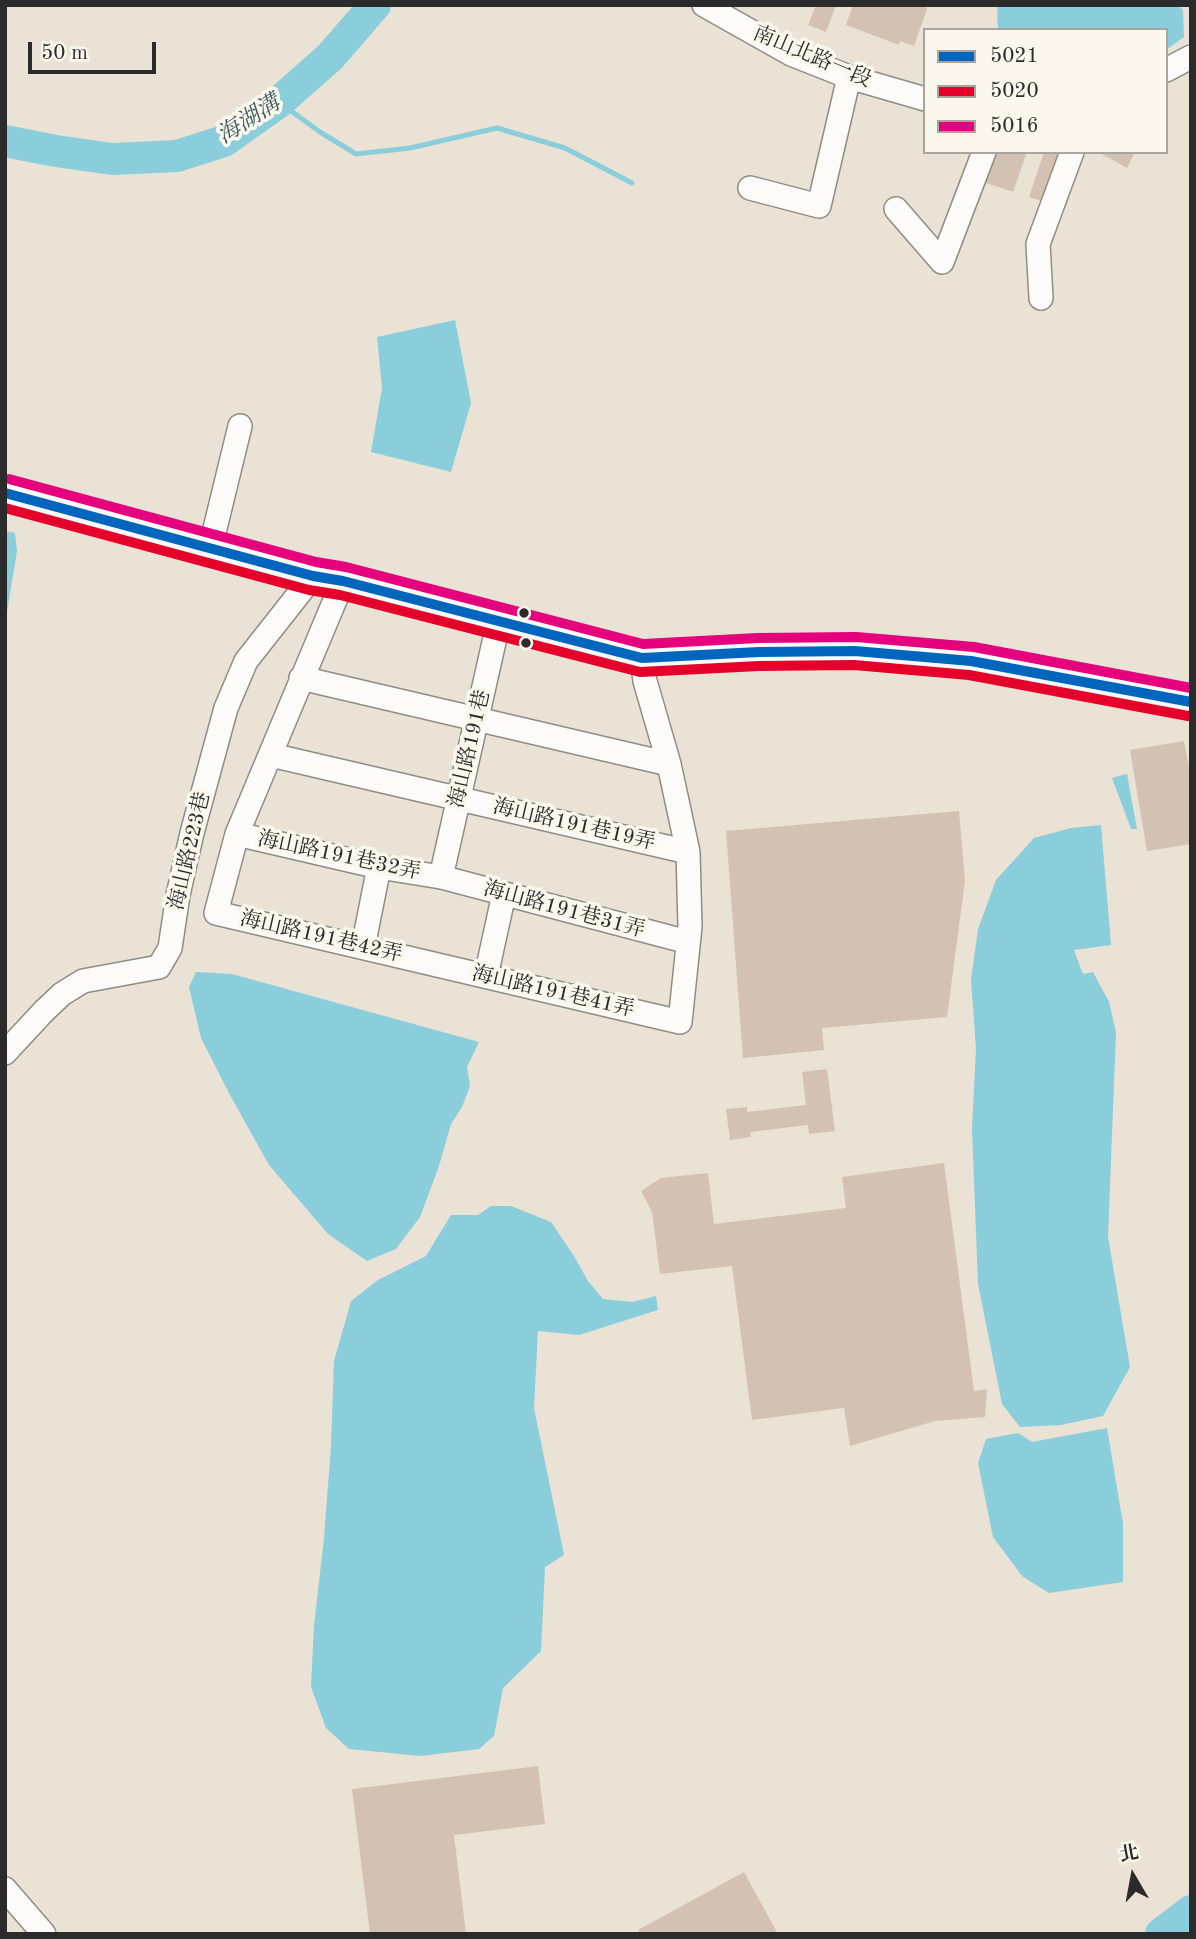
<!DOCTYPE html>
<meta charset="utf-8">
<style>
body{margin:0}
#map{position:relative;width:1196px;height:1939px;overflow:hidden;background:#eae2d4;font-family:"Old Standard TT","Noto Serif TC",serif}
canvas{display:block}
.frame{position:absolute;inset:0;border:7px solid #2b2b2b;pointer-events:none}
.legend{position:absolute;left:923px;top:28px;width:245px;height:126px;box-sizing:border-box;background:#fbf7ec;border:2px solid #a8a59f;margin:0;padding:9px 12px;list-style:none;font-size:21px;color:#2b2b2b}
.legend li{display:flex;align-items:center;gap:14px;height:35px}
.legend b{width:35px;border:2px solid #a8a59f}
.north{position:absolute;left:1098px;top:1841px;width:70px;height:70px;-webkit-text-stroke:5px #fbf7ec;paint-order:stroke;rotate:350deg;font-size:19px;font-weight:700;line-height:28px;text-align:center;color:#2b2b2b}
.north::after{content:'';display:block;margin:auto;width:24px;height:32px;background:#2b2b2b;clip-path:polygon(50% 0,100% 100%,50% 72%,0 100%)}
.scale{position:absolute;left:28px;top:42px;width:128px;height:32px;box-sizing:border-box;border:4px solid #2b2b2b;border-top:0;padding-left:9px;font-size:21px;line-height:24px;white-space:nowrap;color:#2b2b2b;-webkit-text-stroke:5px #fbf7ec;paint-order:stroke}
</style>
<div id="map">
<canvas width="1196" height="1939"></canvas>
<div class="frame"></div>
<ul class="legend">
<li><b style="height:9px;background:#0065bd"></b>5021</li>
<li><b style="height:9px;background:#e4002b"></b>5020</li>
<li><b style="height:9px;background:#e5007d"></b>5016</li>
</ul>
<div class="north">北</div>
<div class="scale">50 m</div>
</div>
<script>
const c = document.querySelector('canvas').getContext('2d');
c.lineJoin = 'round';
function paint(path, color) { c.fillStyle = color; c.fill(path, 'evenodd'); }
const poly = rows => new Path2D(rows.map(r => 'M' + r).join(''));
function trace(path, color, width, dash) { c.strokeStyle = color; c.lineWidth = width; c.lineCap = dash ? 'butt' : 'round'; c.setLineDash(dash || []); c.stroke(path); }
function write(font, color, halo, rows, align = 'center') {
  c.font = font + ' "Old Standard TT","Noto Serif TC",serif'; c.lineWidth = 7; c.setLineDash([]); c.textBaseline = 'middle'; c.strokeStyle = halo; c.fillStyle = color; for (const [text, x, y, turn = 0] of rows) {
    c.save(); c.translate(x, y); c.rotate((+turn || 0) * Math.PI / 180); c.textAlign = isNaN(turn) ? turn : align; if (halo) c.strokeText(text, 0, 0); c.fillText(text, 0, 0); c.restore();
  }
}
paint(poly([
 [997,5,1178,5,1183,10,1184,37,1166,50,1166,30,998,30],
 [455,320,471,403,451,472,371,452,382,388,377,337],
 [5,531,15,533,17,551,5,624],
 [1127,774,1137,829,1131,829,1112,778],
 [1101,825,1111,945,1074,950,1083,974,1093,972,1109,1002,1116,1032,1108,1237,1130,1367,1103,1416,1061,1425,1020,1427,1002,1404,978,1284,972,1129,976,1049,971,980,978,929,996,880,1034,838,1071,828],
 [196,972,232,974,479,1042,467,1067,470,1086,462,1107,451,1124,439,1166,420,1217,396,1249,367,1261,328,1234,269,1165,230,1095,201,1038,189,987],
 [491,1206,511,1206,551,1222,574,1256,588,1281,603,1299,632,1302,656,1296,658,1310,579,1335,538,1331,534,1408,564,1555,545,1567,541,1651,503,1688,494,1736,479,1749,421,1756,349,1749,326,1728,311,1687,314,1626,324,1538,331,1446,334,1361,351,1301,378,1280,426,1256,451,1215,478,1215],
 [1107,1428,1123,1524,1123,1582,1049,1593,1022,1576,993,1537,978,1463,986,1439,1018,1433,1032,1442]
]), '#89ceda');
trace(poly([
 [279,102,320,132,356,154,410,148,497,128,565,148,632,183]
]), '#89ceda', 5);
trace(poly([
 [5,141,56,151,112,159,177,156,224,141,279,102,330,57,375,5],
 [1161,1934,1191,1911]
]), '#89ceda', 32);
paint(poly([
 [816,5,836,5,826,32,808,25],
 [853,5,925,5,927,9,914,46,900,41,899,45,846,25],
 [994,152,1027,152,1013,192,983,182],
 [1044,152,1061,152,1044,202,1029,197],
 [1098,152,1135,152,1127,168],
 [1184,741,1191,778,1191,844,1147,851,1130,750],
 [959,811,965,881,947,1017,822,1028,824,1050,743,1058,726,831],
 [827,1069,835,1131,809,1134,808,1125,750,1132,751,1137,730,1140,726,1109,747,1107,747,1112,806,1105,802,1072],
 [944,1163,974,1391,987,1389,985,1417,935,1421,850,1446,844,1408,752,1420,732,1266,660,1274,652,1212,641,1191,661,1178,708,1173,714,1224,846,1208,842,1177],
 [538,1766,545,1824,454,1835,466,1934,370,1934,352,1789],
 [744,1872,778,1934,640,1934,638,1930]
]), '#d3c2b3');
const minor = poly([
 [704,5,791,54,849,77,925,99],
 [1166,70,1191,57],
 [750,188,819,206,849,77],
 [896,209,942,262,984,152],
 [1041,298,1038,244,1072,152],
 [210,549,240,426],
 [343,581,237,834,216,913,680,1022,690,927,688,852,669,764,645,681,642,658],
 [301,678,669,764],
 [271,755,688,852],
 [237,834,379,867,441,877,688,942],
 [441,877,499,620],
 [363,947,379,867],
 [486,976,504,894],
 [5,1053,44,1011,62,994,83,981,159,967,170,948,178,895,192,833,226,708,246,661,313,576],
 [5,1889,44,1934]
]);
const major = poly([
 [5,493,313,576,343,581,642,658,759,652,855,651,971,661,1191,702]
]);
trace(minor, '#908c85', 26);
trace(major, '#908c85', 32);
trace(minor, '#fcfbf9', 23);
trace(major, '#fcfbf9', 28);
trace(poly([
 [5,493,313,576,343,581,642,658,759,652,855,651,971,661,1191,702]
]), '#0065bd', 10);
trace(poly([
 [5,508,309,590,340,595,640,672,759,666,854,665,969,675,1188,716]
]), '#e4002b', 10);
trace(poly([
 [9,479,316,562,346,567,643,644,758,638,856,637,974,647,1191,688]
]), '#e5007d', 10);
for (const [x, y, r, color] of [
 [524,613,6,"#2b2b2b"],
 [526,643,6,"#2b2b2b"]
]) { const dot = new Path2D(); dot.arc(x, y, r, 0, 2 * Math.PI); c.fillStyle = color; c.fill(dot); trace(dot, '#fbf7ec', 2.5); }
write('21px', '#2b2b2b', '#fbf7ec', [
 ["南山北路一段",812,57,23],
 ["海山路191巷",470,749,-77],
 ["海山路191巷19弄",574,825,13],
 ["海山路223巷",190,851,-77],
 ["海山路191巷32弄",339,856,12],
 ["海山路191巷31弄",564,910,15],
 ["海山路191巷42弄",321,937,13],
 ["海山路191巷41弄",553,992,13]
]);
write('italic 23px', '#3b5960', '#fbf7ec', [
 ["海湖溝",249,120,-33]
]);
</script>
